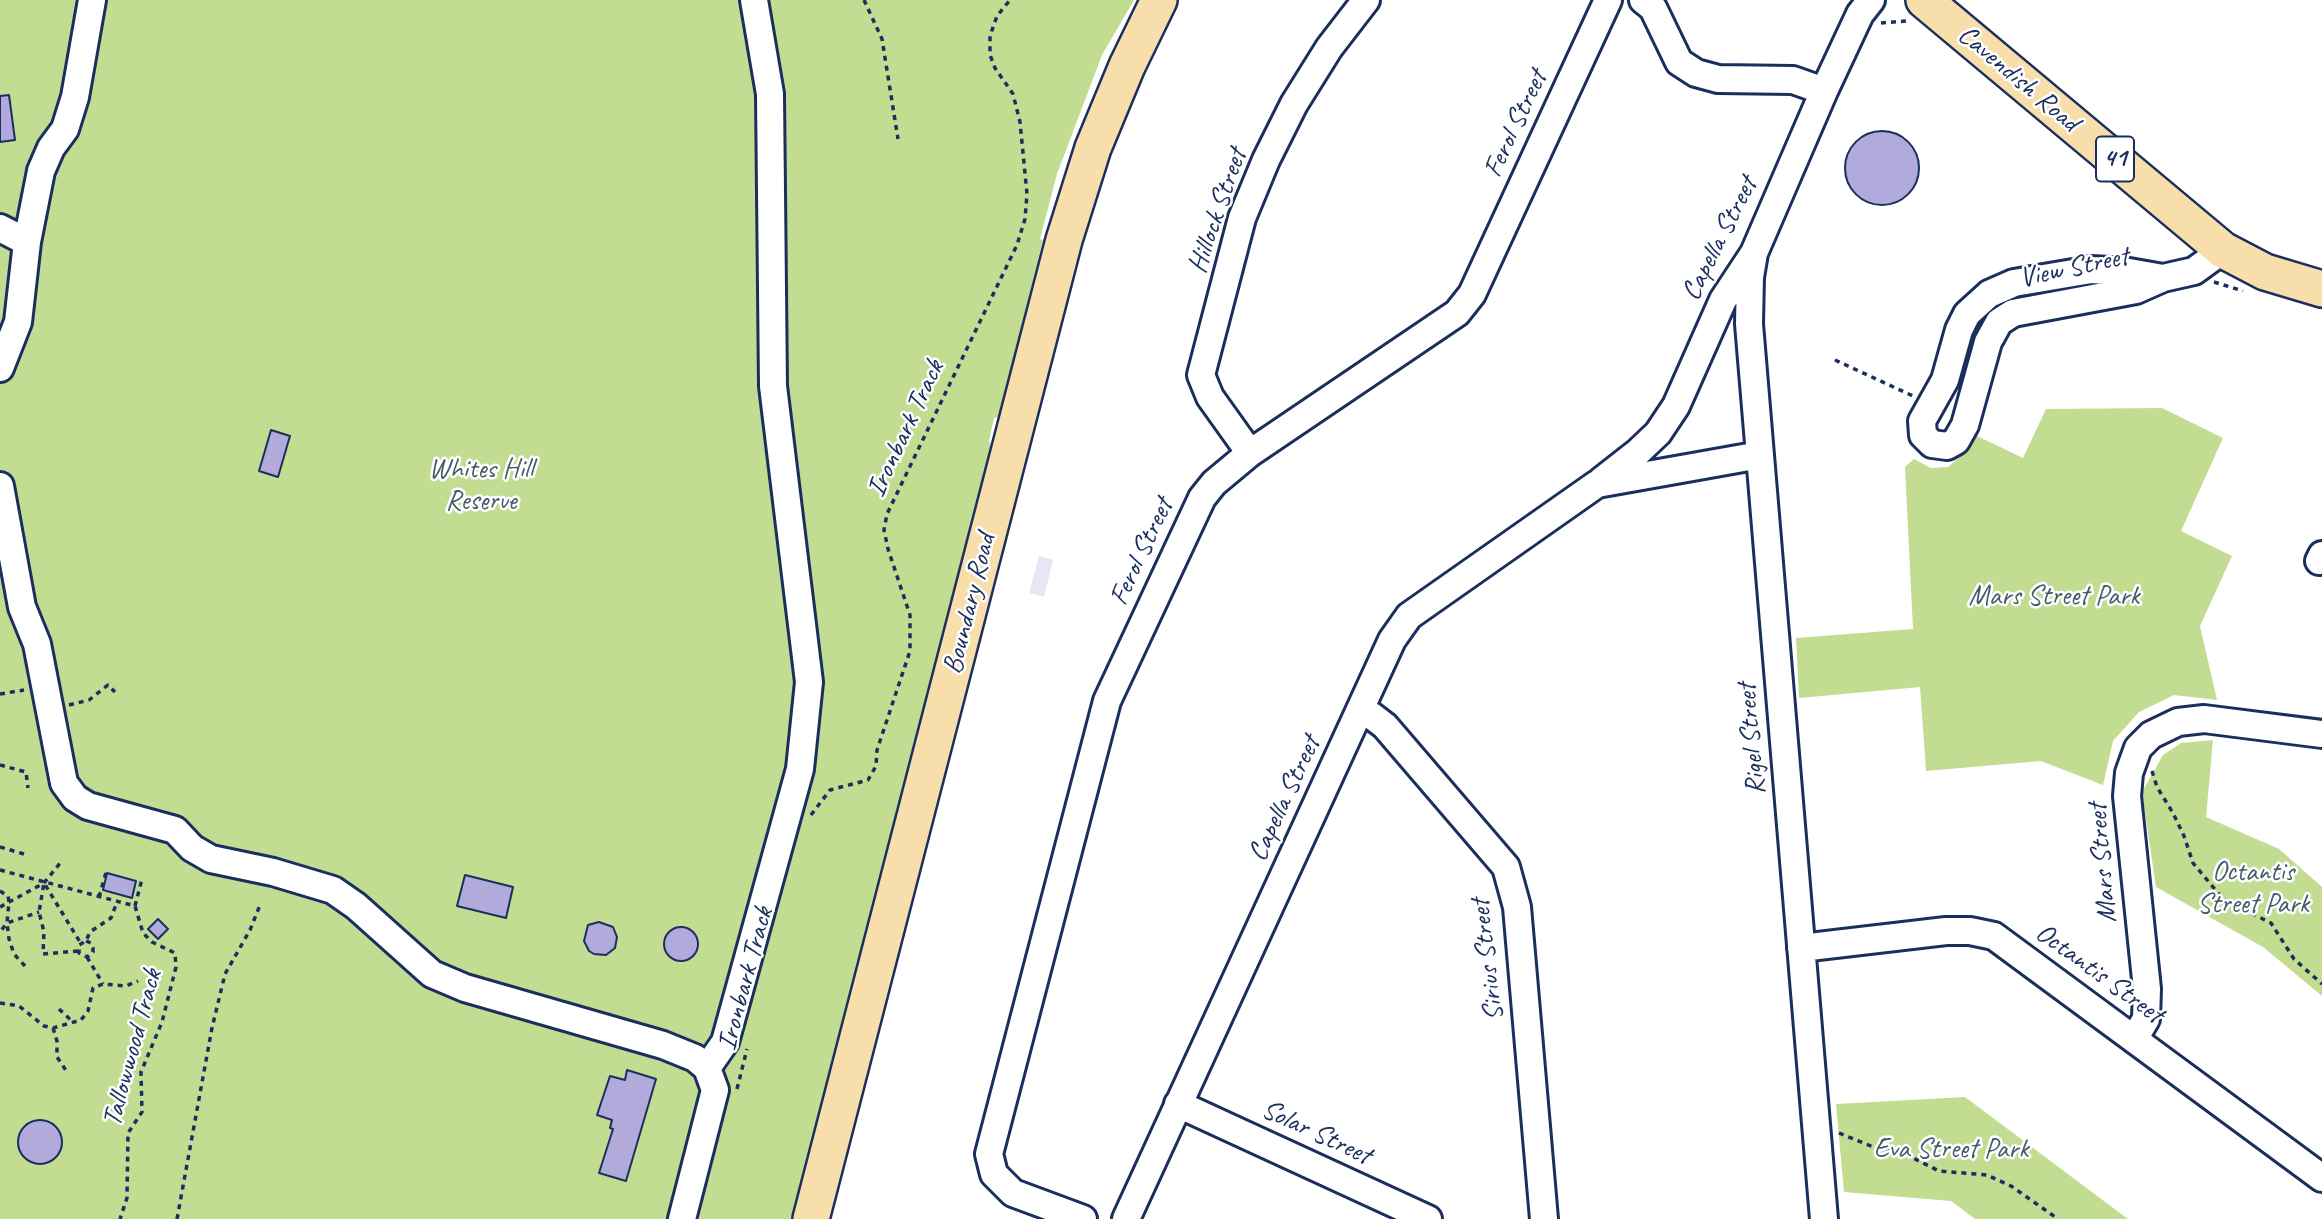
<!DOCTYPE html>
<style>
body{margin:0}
canvas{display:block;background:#fff}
</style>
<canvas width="2322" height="1219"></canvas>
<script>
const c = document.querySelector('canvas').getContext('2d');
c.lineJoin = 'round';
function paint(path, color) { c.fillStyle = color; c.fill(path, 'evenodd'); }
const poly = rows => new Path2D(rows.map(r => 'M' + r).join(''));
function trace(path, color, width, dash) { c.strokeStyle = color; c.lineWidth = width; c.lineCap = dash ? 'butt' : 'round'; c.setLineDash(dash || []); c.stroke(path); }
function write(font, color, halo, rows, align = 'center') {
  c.font = font + ' Caveat,sans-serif'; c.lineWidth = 5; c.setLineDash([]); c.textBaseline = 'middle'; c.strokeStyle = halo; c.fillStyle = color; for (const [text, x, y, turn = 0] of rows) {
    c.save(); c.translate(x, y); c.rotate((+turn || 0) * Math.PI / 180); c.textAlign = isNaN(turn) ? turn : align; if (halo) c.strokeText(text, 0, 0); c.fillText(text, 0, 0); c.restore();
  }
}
paint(poly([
 [1039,556,1053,560,1044,597,1029,593]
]), '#e8e6f4');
paint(poly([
 [0,0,1134,0,1102,55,1057,174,1040,239,1043,240,999,417,994,418,989,441,991,446,794,1219,0,1219],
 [2162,408,2223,438,2181,531,2232,556,2200,626,2217,700,2174,695,2139,712,2113,741,2103,785,2041,761,1926,771,1920,687,1799,698,1796,638,1913,629,1905,467,1914,459,1931,468,1948,467,1966,452,1973,434,2023,458,2046,409],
 [2213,740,2206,817,2279,849,2322,887,2322,996,2263,947,2156,887,2142,792,2163,755,2181,743],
 [1965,1097,2128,1219,1975,1219,1951,1201,1844,1192,1836,1104]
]), '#c2dc92');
const building = poly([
 [9,95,15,140,0,142,0,96,9,95],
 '1845 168a37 37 0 1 1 74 0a37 37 0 1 1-74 0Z',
 [271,430,290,436,278,477,259,471,271,430],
 [107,873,136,881,132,898,103,890,107,873],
 [465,875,513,887,506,918,457,906,465,875],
 [158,919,168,929,158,939,148,929,158,919],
 [599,922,613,927,617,937,615,948,606,955,594,954,589,951,584,941,588,925,599,922],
 '664 944a17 17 0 1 1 34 0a17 17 0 1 1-34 0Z',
 [627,1070,656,1079,626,1181,599,1173,613,1129,610,1128,612,1120,597,1115,610,1076,625,1080,627,1070],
 '18 1142a22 22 0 1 1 44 0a22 22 0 1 1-44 0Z'
]);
paint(building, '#b1aadb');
trace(building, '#1b2f5e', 2);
const minor = poly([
 [1643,0,1653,8,1679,62,1696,73,1718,79,1793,80,1824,91],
 [0,228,27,242],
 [1754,253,1750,277,1749,324,1824,1219],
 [2091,270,2129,272,2163,278,2136,290,2013,313,1999,322,1988,342,1965,425,1956,441,1947,446,1932,444,1923,435,1922,421,1945,380,1959,330,1967,314,1989,294,2014,283,2091,270],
 [2163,278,2194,271,2223,250],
 [0,368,18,322,27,242,41,171,51,148,65,129,75,97,92,0],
 [1250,453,1210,397,1201,375,1242,218,1266,160,1294,104,1329,48,1366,0],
 [1601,481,1638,452,1658,433,1676,406,1723,300,1754,253,1824,91,1860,14,1871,0],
 [0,486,22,607,37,644,64,783,75,798,88,806,175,830,192,848,211,859,273,872,333,890,356,906,432,974,465,988,663,1045,695,1058,707,1068,715,1090,682,1219],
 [2319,561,2322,555],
 [1360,712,1372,716,1385,726,1506,867,1517,907,1544,1219],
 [1801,948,1946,931,1970,931,1994,936,2322,1178],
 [2134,1039,2146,1019,2147,989,2127,796,2129,773,2138,748,2151,735,2178,722,2204,719,2322,734],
 [707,1068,725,1042,800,769,809,682,773,386,770,94,754,0],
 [1178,1104,1428,1219],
 [1083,1219,1013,1193,994,1174,989,1154,1107,701,1202,498,1214,483,1250,453,1457,313,1472,294,1608,0],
 [1126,1219,1392,640,1409,616,1597,484,1760,455]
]);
const major = poly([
 [1924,0,2223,250,2265,272,2322,289],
 [811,1219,1064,240,1093,148,1127,66,1159,0]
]);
trace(minor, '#1b2f5e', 32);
trace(major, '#1b2f5e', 40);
trace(poly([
 [864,0,882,39,898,139],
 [1881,23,1907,21],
 [2214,282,2243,291],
 [1835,360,1913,396],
 [0,694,24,690],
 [69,705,89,700,108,685,115,692],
 [0,765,26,772,28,788],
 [2152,771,2157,787,2173,813,2184,836,2193,863,2223,899,2271,923,2294,959,2322,984],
 [811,815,830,790,868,780,876,766,877,750,910,651,910,615,888,549,884,530,887,514,1017,245,1025,219,1027,194,1020,122,1013,94,995,68,990,55,990,36,997,16,1010,0],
 [0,847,24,854],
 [0,870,135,906,143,933,152,942,175,953,176,967,162,1022,141,1072,142,1112,128,1133,127,1198,120,1219],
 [0,891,8,896,9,902,7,923,0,932],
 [99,897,107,869],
 [135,906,142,879],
 [0,907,44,883,61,862],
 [86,941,91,943,93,948,93,952,87,957,79,953,79,945,86,941,90,932,111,918,117,902],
 [78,951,43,954,44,932,39,912,44,883,80,942],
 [87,957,103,984],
 [25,966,14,954,9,939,7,923,39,912],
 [0,1003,19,1006,44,1026,53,1028,81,1020,88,1011,93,988,103,984,126,986,138,981],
 [59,1009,73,1022],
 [53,1028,57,1041,57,1057,67,1072],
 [737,1089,747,1049],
 [1839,1133,1871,1146,1903,1153,1939,1171,1987,1175,2011,1186,2058,1219],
 [177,1219,212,1028,225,974,250,930,260,905]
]), '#1b2f5e', 3.5, [5, 5]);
trace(minor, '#fff', 26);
trace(major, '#f8deab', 35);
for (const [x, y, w] of [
 [2115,159,38]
]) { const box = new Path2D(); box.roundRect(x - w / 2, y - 22.5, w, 45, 5); c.fillStyle = '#fff'; c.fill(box); trace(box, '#1b2f5e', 2); }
write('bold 26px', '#1b2f5e', null, [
 ["41",2115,159]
]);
write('28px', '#1b2f5e', '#fff', [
 ["Cavendish Road",2018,79,40],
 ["Ferol Street",1516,124,-65],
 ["Hillock Street",1218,211,-71],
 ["Capella Street",1720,239,-63],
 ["View Street",2074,268,-12],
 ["Ironbark Track",906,429,-65],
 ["Ferol Street",1142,552,-65],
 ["Boundary Road",970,604,-76],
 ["Rigel Street",1752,739,-95],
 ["Capella Street",1285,799,-65],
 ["Mars Street",2103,863,-95],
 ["Sirius Street",1488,960,-97],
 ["Octantis Street",2099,974,36],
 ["Ironbark Track",746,979,-75],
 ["Tallowwood Track",133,1048,-75],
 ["Solar Street",1316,1133,25]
]);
write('28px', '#455a6b', '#fff', [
 ["Whites Hill",481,470],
 ["Reserve",481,502],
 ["Mars Street Park",2054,597],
 ["Octantis",2253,873],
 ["Street Park",2253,905],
 ["Eva Street Park",1951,1150]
]);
</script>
